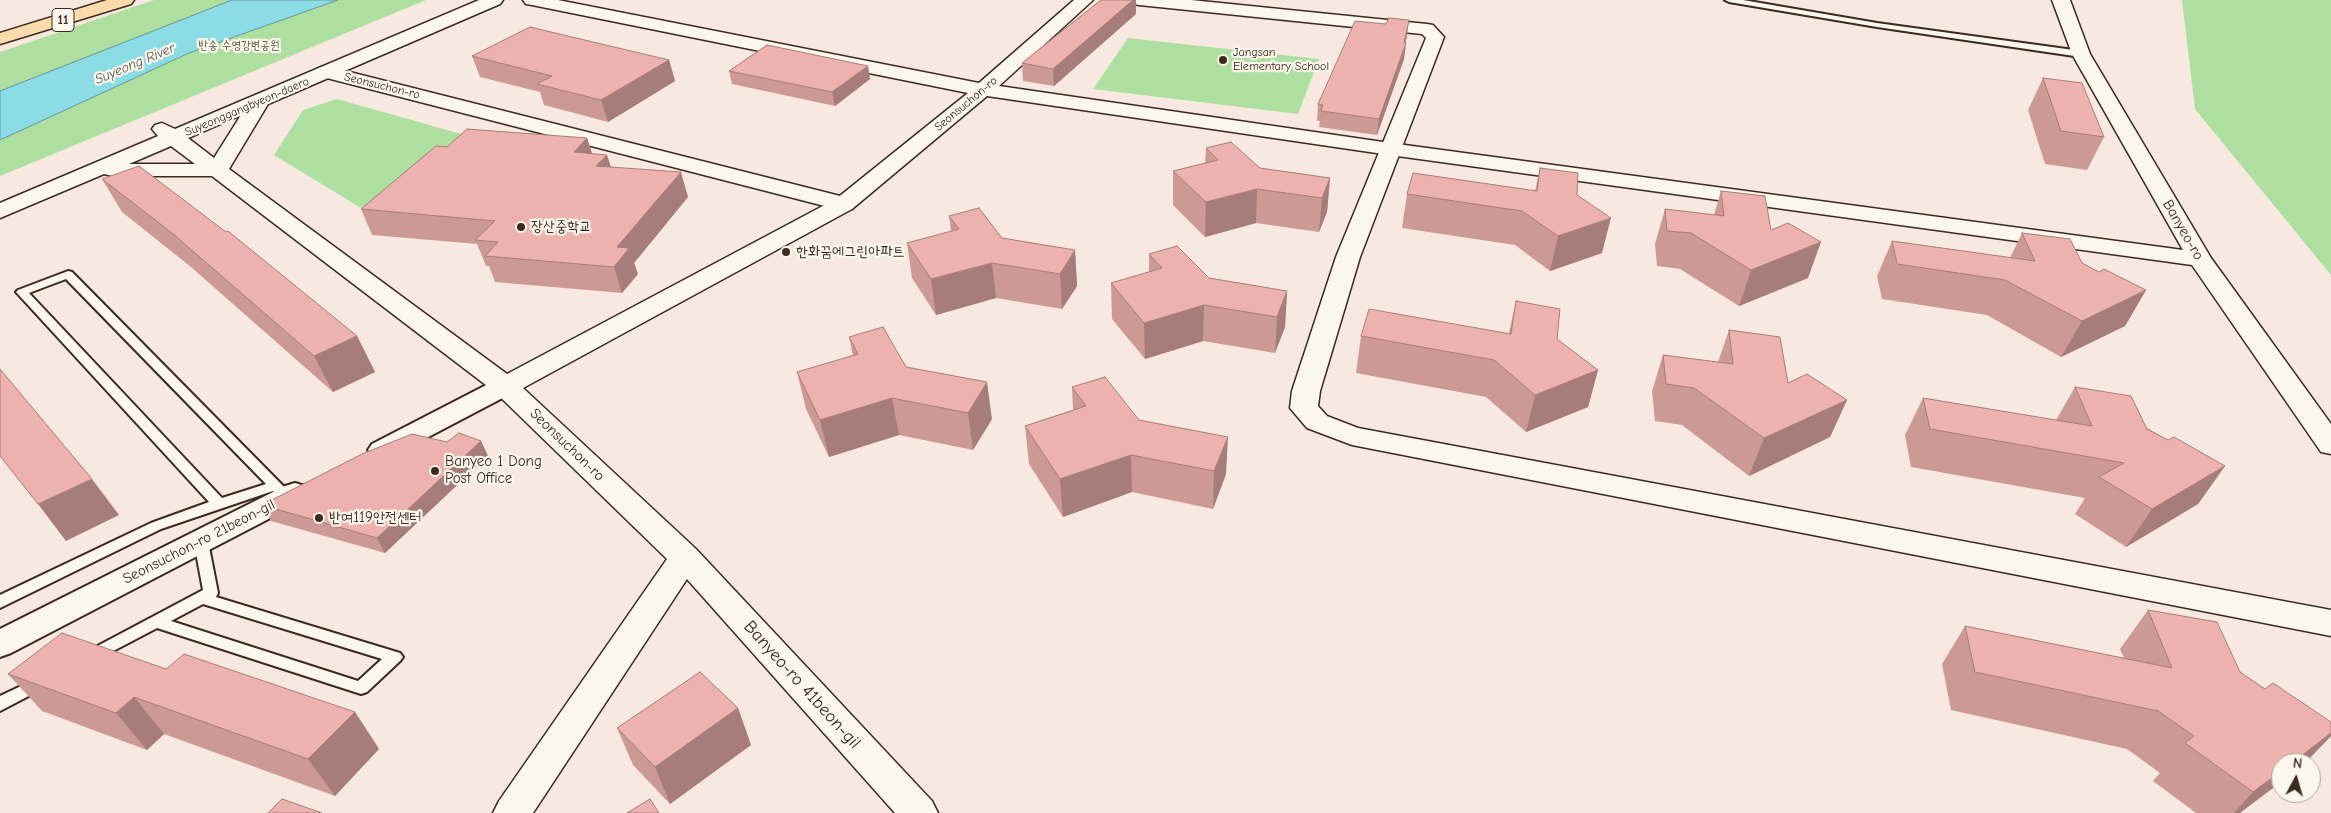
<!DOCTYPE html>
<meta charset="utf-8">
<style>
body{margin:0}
#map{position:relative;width:2331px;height:813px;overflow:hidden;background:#f8e9e0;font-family:"Comic Neue",sans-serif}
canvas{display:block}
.north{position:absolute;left:2271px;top:753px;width:50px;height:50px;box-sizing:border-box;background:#fbf7ec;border:1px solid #aea59a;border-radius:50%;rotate:6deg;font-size:14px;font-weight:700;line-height:20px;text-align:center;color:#3b2a1e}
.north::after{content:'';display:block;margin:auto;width:18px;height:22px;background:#3b2a1e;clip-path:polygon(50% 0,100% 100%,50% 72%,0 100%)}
</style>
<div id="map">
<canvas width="2331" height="813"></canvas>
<div class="north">N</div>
</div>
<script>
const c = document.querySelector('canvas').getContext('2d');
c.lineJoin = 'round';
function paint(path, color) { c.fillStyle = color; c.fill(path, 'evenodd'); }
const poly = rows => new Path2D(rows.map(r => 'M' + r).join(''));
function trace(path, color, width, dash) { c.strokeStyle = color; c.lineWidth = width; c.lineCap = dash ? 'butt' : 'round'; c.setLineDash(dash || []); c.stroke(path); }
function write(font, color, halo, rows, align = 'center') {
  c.font = font + ' "Comic Neue","Poor Story",sans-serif'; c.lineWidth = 4.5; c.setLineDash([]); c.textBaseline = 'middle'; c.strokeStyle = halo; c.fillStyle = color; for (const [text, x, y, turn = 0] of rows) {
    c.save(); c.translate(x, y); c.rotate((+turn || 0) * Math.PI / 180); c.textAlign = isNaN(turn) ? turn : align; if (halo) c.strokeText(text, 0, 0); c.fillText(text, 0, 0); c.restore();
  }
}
paint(poly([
 [154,0,426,0,0,176,0,52],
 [2182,0,2331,0,2331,275,2195,109],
 [1128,38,1319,59,1298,114,1093,89],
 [337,99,479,139,361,208,274,155,303,110]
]), '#addfa0');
const water = poly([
 [232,0,338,0,189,53,0,140,0,91,232,0]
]);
paint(water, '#8bdce4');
trace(water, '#6b9595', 1);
const service = poly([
 [1725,0,1743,0,1877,23,2081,51,2085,54,2081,57,1877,27,1729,2,1725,0],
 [68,271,72,272,294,497,292,500,287,502,282,500,273,491,161,529,0,608,0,595,151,523,209,502,16,292,18,290,68,271],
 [66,279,266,484,222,498,29,293,66,279],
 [201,537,206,538,208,542,218,593,216,597,400,653,403,657,400,661,367,692,361,694,157,628,98,659,93,661,88,659,85,655,88,651,203,590,194,542,196,538,201,537],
 [203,604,382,659,358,681,171,621,203,604],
 [38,678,44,680,46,684,44,688,0,711,0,696,38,678]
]);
const minor = poly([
 [505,378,514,380,518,386,514,392,392,456,382,459,372,456,368,450,372,444,496,380,505,378],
 [295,483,305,486,309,493,305,500,11,653,0,657,0,629,285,486,295,483]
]);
const tertiary = poly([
 [1130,0,1191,0,1427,24,1433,25,1444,37,1360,257,1320,391,1318,406,1327,416,1358,428,2331,610,2331,636,1352,445,1307,428,1290,408,1292,391,1336,257,1426,38,1422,34,1139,5,1133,4,1130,0],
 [326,66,852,199,855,204,852,209,844,211,319,76,316,72,319,68,326,66]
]);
const secondary = poly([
 [479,0,503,0,500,4,268,104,229,169,507,374,836,199,968,93,532,5,526,4,523,0,558,0,979,83,1074,0,1093,0,999,86,1390,143,2183,250,2072,54,2052,0,2070,0,2090,54,2211,258,2331,424,2331,454,2321,452,2192,265,1390,155,987,96,852,209,523,388,696,549,932,801,938,813,895,813,687,579,533,813,493,813,499,801,667,559,495,392,212,176,112,176,104,174,0,218,0,203,158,136,152,129,155,125,162,123,175,129,479,0],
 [241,115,214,158,188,138,241,115],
 [171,146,195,164,129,164,171,146]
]);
const trunk = poly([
 [107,0,134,0,131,4,0,44,0,33,107,0]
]);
trace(service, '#3b2a1e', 4);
trace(minor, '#3b2a1e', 4);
trace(tertiary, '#3b2a1e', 3);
trace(secondary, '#3b2a1e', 3);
trace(trunk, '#3b2a1e', 3);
paint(service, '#fbf7ec');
paint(minor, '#fbf7ec');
paint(tertiary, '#fbf7ec');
paint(secondary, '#fbf7ec');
paint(trunk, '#fddbac');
paint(poly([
 [1101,0,1136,0,1136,14,1054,86,1023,81,1022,63],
 [1407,35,1405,43,1406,43,1404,59,1377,135,1319,127,1320,121,1317,121,1318,104],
 [472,56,669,60,675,81,608,122,544,105,540,92,480,77],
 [868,66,870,79,835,106,732,84,729,71],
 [2043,78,2104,137,2087,170,2045,164,2028,110],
 [587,138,592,153,611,167,688,197,634,263,638,274,622,293,495,282,489,266,486,266,477,244,372,235,361,209,447,147],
 [1206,148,1260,168,1330,178,1327,212,1319,232,1256,223,1205,237,1173,205,1173,171,1205,163],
 [1540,168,1577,195,1602,253,1550,271,1515,245,1402,228,1407,194,1535,191],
 [102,179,357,336,375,372,333,392,191,267,122,212],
 [1721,191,1771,230,1808,278,1739,306,1680,269,1657,266,1655,244,1665,209,1714,215],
 [949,216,1002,238,1075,250,1077,286,1062,309,996,298,936,315,912,278,907,243,951,231],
 [2022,233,2099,272,2146,290,2125,326,2061,357,1987,315,1882,299,1877,276,1892,241,2010,258],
 [1149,254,1209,278,1287,291,1285,327,1275,353,1203,341,1145,359,1112,319,1111,283,1149,272],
 [1516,301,1557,339,1598,370,1588,407,1526,432,1486,397,1356,373,1361,336,1509,333],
 [1729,330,1788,383,1847,400,1830,437,1749,476,1682,425,1655,421,1652,391,1663,355,1718,362],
 [849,337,906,367,992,419,973,450,899,435,829,457,806,409,797,372,853,356],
 [1072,387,1139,420,1226,474,1213,509,1132,492,1063,517,1029,464,1025,426,1073,410],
 [2075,387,2168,440,2225,466,2198,504,2126,547,2075,514,2085,498,1911,467,1905,435,1923,398,2056,420],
 [481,441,488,456,385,553,271,521,262,505,447,442],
 [2148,610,2265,689,2331,722,2331,736,2305,763,2281,763,2240,813,2196,813,2153,781,2160,773,2127,749,1951,710,1942,664,1965,626,2124,658,2120,649],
 [166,669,355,712,379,749,335,796,164,734,147,750,42,711,8,674],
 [738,708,751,745,670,804,633,765,617,728]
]), '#cc9996');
paint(poly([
 [1133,0,1136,0,1136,14,1054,86,1053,69],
 [1409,20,1407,35,1404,51,1406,43,1404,59,1377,135,1379,119,1404,43],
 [669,60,675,81,608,122,601,100],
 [868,66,870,79,835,106,832,92],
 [587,138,595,163,574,152],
 [607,155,615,179,596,166],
 [681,172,688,197,634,263,638,274,622,293,614,267,617,247],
 [1330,178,1327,212,1319,232,1322,198],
 [1257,189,1256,223,1205,237,1206,202],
 [1611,218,1602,253,1550,271,1558,236],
 [1821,242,1808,278,1739,306,1751,270],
 [1075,250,1077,286,1062,309,1060,274],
 [992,263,996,298,936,315,931,279],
 [2146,290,2125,326,2061,357,2082,321],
 [1287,291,1285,327,1275,353,1277,317],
 [1204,305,1203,341,1145,359,1144,323],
 [357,336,375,372,333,392,314,356],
 [1598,370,1588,407,1526,432,1535,395],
 [987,382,992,419,973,450,968,413],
 [892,398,899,435,829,457,820,420],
 [1847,400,1830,437,1749,476,1764,438],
 [1228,437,1226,474,1213,509,1214,471],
 [481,441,488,456,385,553,377,538],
 [1131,455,1132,492,1063,517,1060,479],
 [2225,466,2198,504,2126,547,2152,509],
 [92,479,119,515,66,541,38,504],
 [134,697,164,734,147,750,116,713],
 [738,708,751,745,670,804,655,767],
 [355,712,379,749,335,796,308,759],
 [2331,733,2331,736,2305,763,2292,763],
 [2281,771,2281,782,2240,813,2234,813,2253,792]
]), '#a67d7a');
const building = poly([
 [1101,0,1133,0,1053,69,1022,63,1101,0],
 [1389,18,1409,20,1404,43,1406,43,1379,119,1321,111,1323,105,1318,104,1355,21,1386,24,1389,18],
 [530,27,669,60,601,100,537,84,552,76,472,56,530,27],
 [767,45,868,66,832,92,729,71,767,45],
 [2043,78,2082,83,2104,137,2061,131,2043,78],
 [467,129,587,138,574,152,607,155,596,166,681,172,617,247,629,248,614,267,485,256,498,242,475,240,495,221,361,209,436,146,447,147,467,129],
 [1231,142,1260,168,1330,178,1322,198,1257,189,1206,202,1173,171,1218,160,1206,148,1231,142],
 [139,166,226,232,228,231,357,336,314,356,172,233,102,179,139,166],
 [1540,168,1578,173,1577,195,1611,218,1558,236,1522,211,1407,194,1413,173,1537,191,1540,168],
 [1721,191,1765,196,1771,230,1788,223,1821,242,1751,270,1691,233,1667,231,1665,209,1724,216,1721,191],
 [979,208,1002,238,1075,250,1060,274,992,263,931,279,907,243,959,229,949,216,979,208],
 [2022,233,2070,239,2082,263,2099,272,2104,269,2146,290,2082,321,2005,280,1897,264,1892,241,2035,261,2022,233],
 [1177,246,1209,278,1287,291,1277,317,1204,305,1144,323,1111,283,1162,268,1149,254,1177,246],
 [1516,301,1560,309,1557,339,1598,370,1535,395,1494,360,1361,336,1369,309,1511,334,1516,301],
 [883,327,906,367,987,382,968,413,892,398,820,420,797,372,858,354,849,337,883,327],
 [1729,330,1780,337,1788,383,1807,374,1847,400,1764,438,1694,388,1666,384,1663,355,1733,364,1729,330],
 [0,369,92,479,38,504,0,456,0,369],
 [1105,377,1139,420,1228,437,1214,471,1131,455,1060,479,1025,426,1086,406,1072,387,1105,377],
 [2075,387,2131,396,2147,429,2168,440,2174,437,2225,466,2152,509,2099,477,2124,463,1930,429,1923,398,2092,426,2075,387],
 [459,433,481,441,377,538,262,505,362,454,412,434,447,442,459,433],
 [2148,610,2217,622,2240,672,2265,689,2273,683,2331,722,2331,733,2292,763,2281,763,2281,771,2253,792,2185,743,2194,736,2158,711,1975,672,1965,626,2172,668,2148,610],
 [62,633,166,669,184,654,355,712,308,759,134,697,116,713,8,674,62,633],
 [700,672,738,708,655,767,617,728,700,672],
 [282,799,322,813,268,813,282,799],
 [650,799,659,813,627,813,650,799]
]);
paint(building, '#edb2af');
trace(building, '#a67d7a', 1);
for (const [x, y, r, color] of [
 [1223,60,5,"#3b2a1e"],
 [521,227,5,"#3b2a1e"],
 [786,252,5,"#3b2a1e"],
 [435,471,5,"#3b2a1e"],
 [319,518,5,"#3b2a1e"]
]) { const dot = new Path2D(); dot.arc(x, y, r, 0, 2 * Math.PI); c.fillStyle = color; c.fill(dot); trace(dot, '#fbf7ec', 2); }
write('12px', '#58573e', '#fbf7ec', [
 ["반송 수영강변공원",239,46]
]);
write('12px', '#3b2a1e', '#fbf7ec', [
 ["Jangsan",1233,53],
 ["Elementary School",1233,67]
], 'left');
write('12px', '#3b2a1e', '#fbf7ec', [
 ["Seonsuchon-ro",382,86,14],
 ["Seonsuchon-ro",966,104,-40],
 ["Suyeonggangbyeon-daero",247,107,-23]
]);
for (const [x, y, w] of [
 [63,20,22]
]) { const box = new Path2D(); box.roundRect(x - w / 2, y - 11.5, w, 23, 4); c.fillStyle = '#fbf7ec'; c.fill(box); trace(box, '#3b2a1e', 1); }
write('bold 14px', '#3b2a1e', null, [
 ["11",63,20]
]);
write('italic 14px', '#4f5650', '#fbf7ec', [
 ["Suyeong River",135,64,-23]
]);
write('15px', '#3b2a1e', '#fbf7ec', [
 ["장산중학교",531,227],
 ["한화꿈에그린아파트",796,252],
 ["Banyeo 1 Dong",445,462],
 ["Post Office",445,479],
 ["반여119안전센터",329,518]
], 'left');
write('15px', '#3b2a1e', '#fbf7ec', [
 ["Banyeo-ro",2183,230,60],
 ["Seonsuchon-ro",567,445,44],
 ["Seonsuchon-ro 21beon-gil",199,542,-27]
]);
write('18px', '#3b2a1e', '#fbf7ec', [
 ["Banyeo-ro 41beon-gil",802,685,48]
]);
</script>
